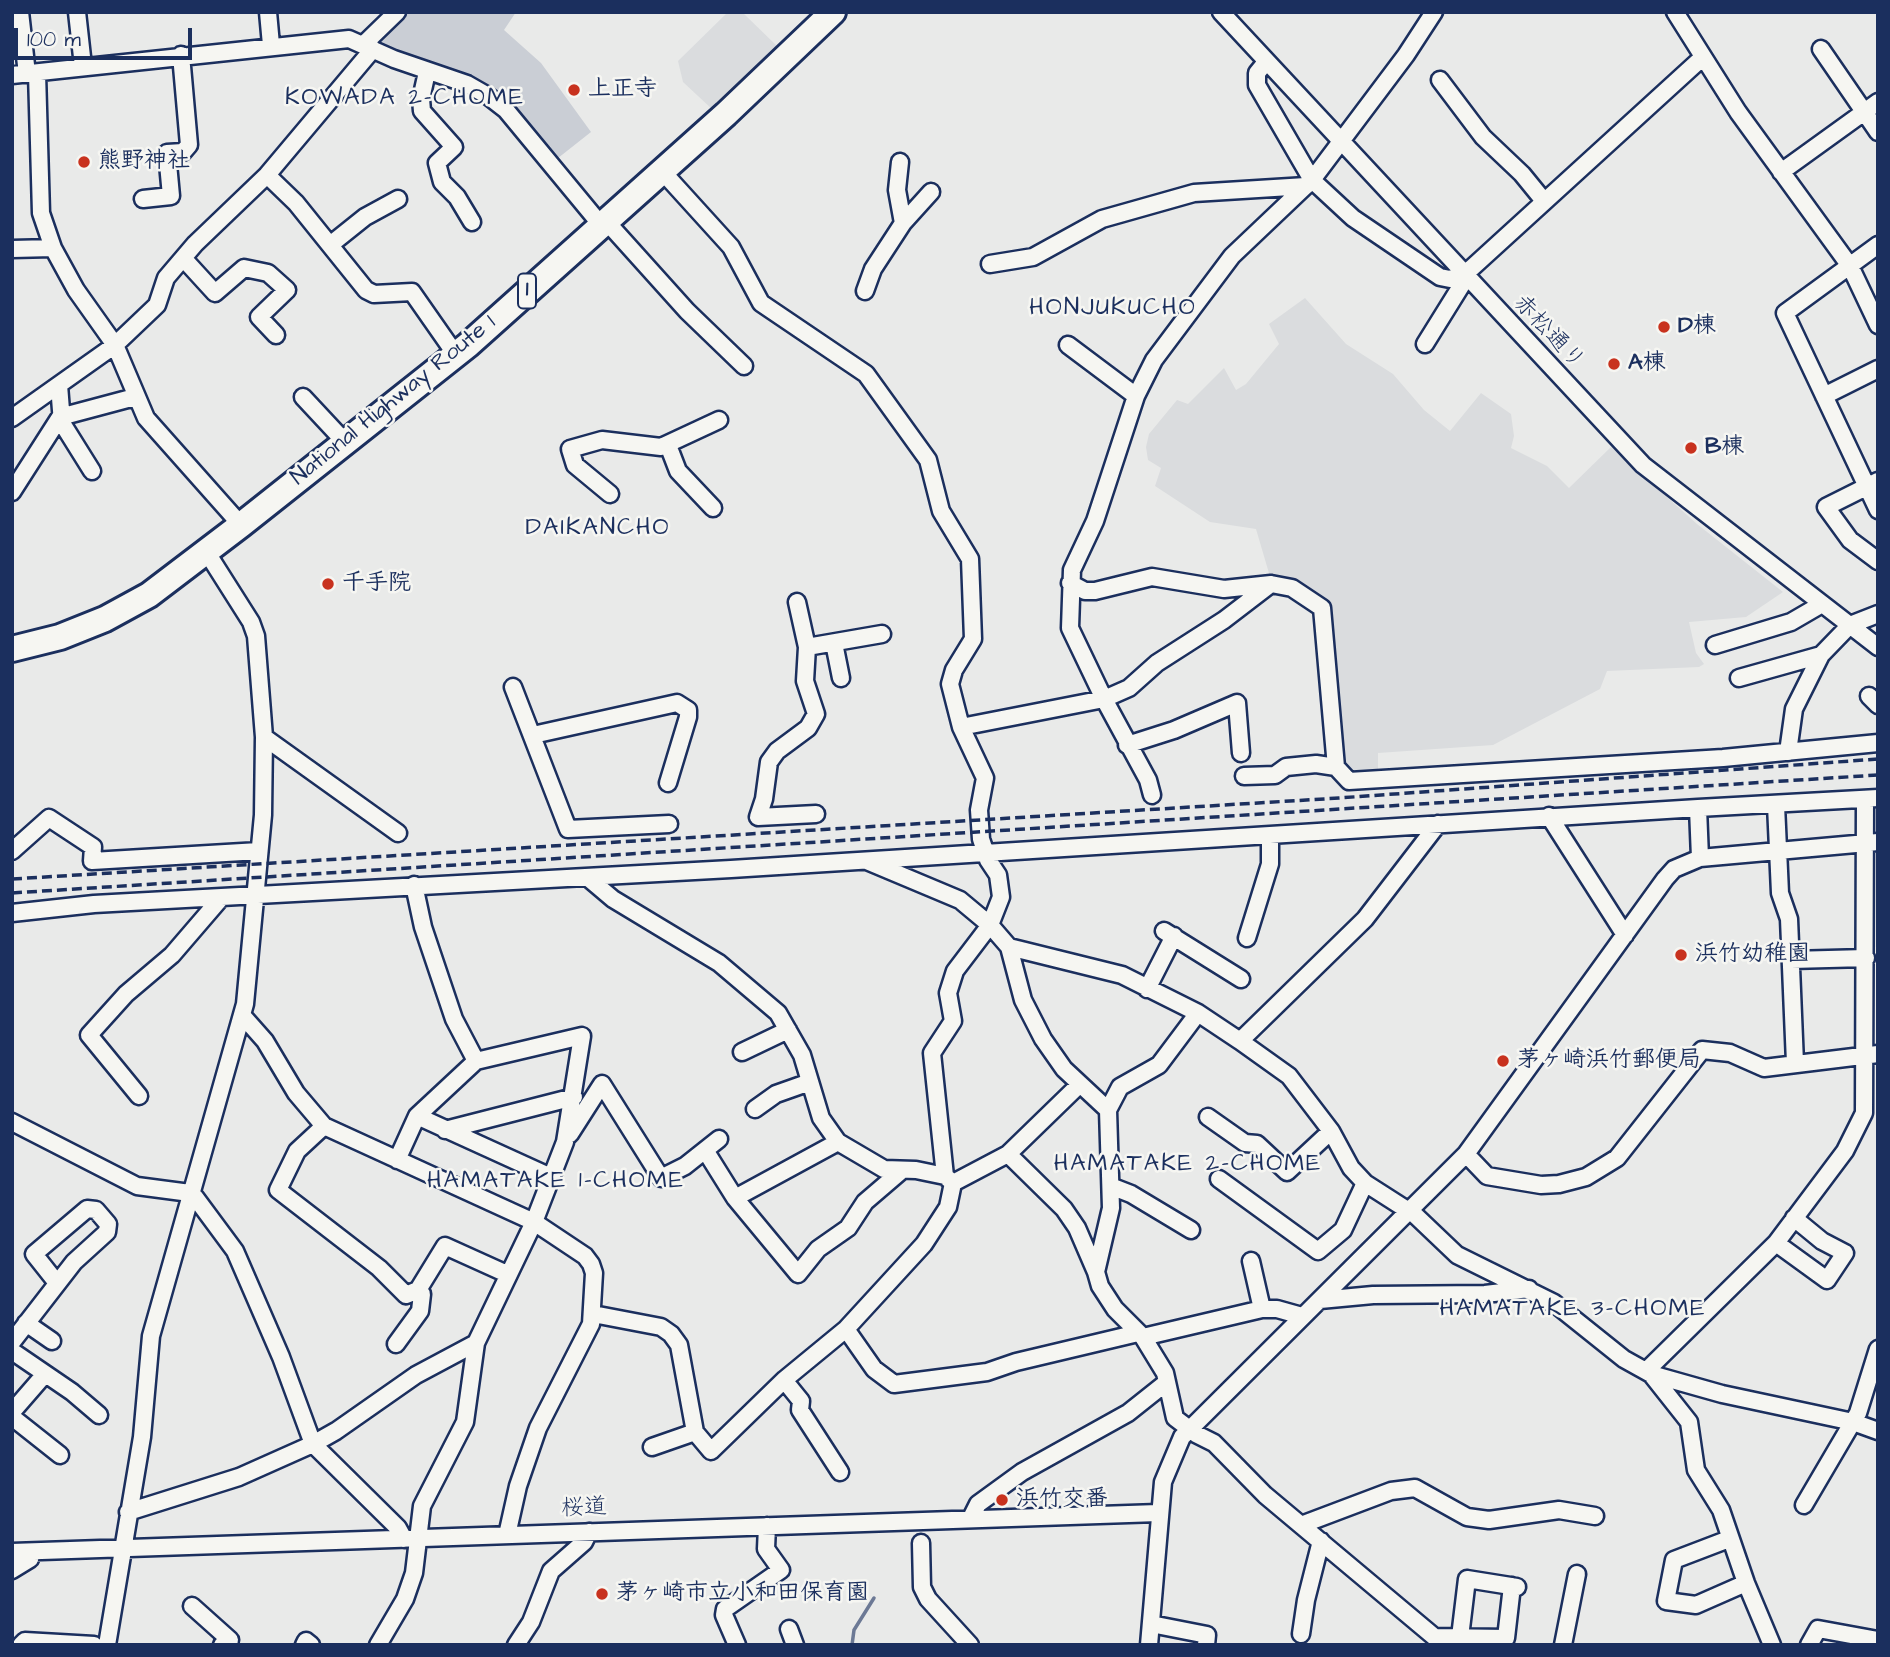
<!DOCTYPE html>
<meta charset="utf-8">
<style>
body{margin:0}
#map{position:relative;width:1890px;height:1657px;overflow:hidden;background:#e9eae9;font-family:"Architects Daughter",sans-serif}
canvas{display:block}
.frame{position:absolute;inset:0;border:14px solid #1b2f5e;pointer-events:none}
.scale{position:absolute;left:14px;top:28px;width:178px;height:32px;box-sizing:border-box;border:4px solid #1b2f5e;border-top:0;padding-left:9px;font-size:21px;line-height:24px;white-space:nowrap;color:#1b2f5e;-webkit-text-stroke:5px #f6f6f2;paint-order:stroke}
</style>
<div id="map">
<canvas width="1890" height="1657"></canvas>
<div class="frame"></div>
<div class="scale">100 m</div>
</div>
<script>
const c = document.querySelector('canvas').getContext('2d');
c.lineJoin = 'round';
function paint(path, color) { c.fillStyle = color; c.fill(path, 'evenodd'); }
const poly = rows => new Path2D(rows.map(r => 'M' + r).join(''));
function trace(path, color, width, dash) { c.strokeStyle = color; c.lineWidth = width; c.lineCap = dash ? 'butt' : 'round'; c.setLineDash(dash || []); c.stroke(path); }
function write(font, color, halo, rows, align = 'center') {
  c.font = font + ' "Architects Daughter","Klee One",sans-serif'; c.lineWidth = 5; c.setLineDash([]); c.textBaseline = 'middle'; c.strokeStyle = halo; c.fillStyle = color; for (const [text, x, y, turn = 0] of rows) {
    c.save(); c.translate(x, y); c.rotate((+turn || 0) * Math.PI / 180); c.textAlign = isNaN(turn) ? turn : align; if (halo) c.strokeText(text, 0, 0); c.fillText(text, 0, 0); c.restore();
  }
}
paint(poly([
 [728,12,742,12,778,47,713,110,683,82,678,61],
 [1305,298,1346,344,1393,374,1424,410,1450,431,1481,393,1511,414,1514,436,1511,448,1547,466,1569,488,1611,447,1697,524,1783,592,1746,617,1689,622,1696,653,1704,664,1699,667,1607,671,1600,689,1493,745,1378,753,1378,774,1349,776,1340,767,1324,604,1271,580,1256,529,1210,522,1155,486,1161,468,1148,460,1146,447,1149,434,1177,400,1188,404,1224,368,1236,390,1246,384,1279,344,1269,324]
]), '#dadcde');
paint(poly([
 [404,12,516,12,504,30,541,63,591,132,553,162,506,97,464,77,377,45,377,39]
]), '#caced5');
trace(poly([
 [852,1645,854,1630,874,1598]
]), '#6c7995', 3.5);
const minor = poly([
 [20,12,27,74],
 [77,12,83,66],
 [268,12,271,45],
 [1221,12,1643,465,1878,647],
 [1675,12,1738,112,1850,266,1878,325],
 [364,44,397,12],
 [1821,49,1878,132],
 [1266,62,1257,73,1257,85,1312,180,1353,218,1440,277,1450,279,1464,275,1703,57],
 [427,72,421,99,422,111,454,147,437,163,442,182,457,197,472,222],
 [37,73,41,213,53,248,76,290,115,345,146,418,241,525],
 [12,75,349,39,394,59,467,84,488,96,506,110,601,225],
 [1440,80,1483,137,1522,174,1544,201],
 [900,162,897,190,903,223],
 [1781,172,1878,102],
 [267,175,296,203,366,290,374,294,412,292,456,355],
 [143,199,171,196,167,153,183,152,189,145,181,55],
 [606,221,687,311,744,366],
 [330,245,365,217,398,199],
 [1878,245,1785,313,1878,510],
 [12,249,53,248],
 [183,258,215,293,244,268,268,273,287,290,259,317,276,335],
 [990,264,1033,257,1102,219,1194,193,1306,186],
 [865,291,873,269,903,223,931,192],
 [1425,344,1466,278],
 [1068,345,1136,396],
 [59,385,62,423,92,471],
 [1824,396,1878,369],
 [303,397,345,442],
 [12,418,115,345,157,305,166,278,195,244,267,175,373,49],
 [668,445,678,471,713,508],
 [1878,481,1826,507,1850,540,1878,561],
 [12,492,60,417,135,397],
 [610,494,575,465,570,449,602,440,661,447,719,420],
 [1070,583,1085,591,1095,591,1152,577,1224,589,1271,584,1292,588,1322,608,1336,767,1349,781,1723,758,1878,743],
 [797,602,807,647,805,681,816,714,808,728,777,751,769,762,764,799,758,817,816,814],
 [834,643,841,678],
 [1715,645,1791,622,1822,604],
 [807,647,882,634],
 [1739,678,1821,655],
 [513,687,568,829,669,824],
 [1869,696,1878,705],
 [961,727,1104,699,1129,688,1157,663,1224,620,1271,584],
 [533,735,677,703,688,710,688,717,668,783],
 [264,737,398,833],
 [1127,745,1174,730,1237,703,1241,753],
 [1788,752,1794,709,1821,655,1850,625,1878,614],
 [1244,776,1275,775,1286,767,1316,764,1336,767],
 [1152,795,1148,780,1104,699,1070,628,1072,570,1095,521,1136,396,1154,360,1232,256,1312,180,1406,55,1434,12],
 [1776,805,1780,893,1789,919,1795,1063],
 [1698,808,1878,798],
 [1549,816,1625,935],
 [12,851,49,818,93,847,92,861,259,851],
 [867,861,960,900,990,925,1009,947,1023,1000,1043,1039,1064,1069,1108,1110,1111,1208,1096,1272,1100,1286,1115,1309,1143,1337,1165,1373,1175,1418,1196,1434,1214,1443,1265,1495,1444,1645],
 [587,877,613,899,719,963,778,1013,802,1055,821,1118,838,1142,884,1169,916,1170,945,1176],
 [414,885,423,927,454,1019,476,1061],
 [12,913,94,904,731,869,1698,808,1700,858],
 [1164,931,1241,979],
 [1247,938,1270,864,1270,835],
 [1009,947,1122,975,1198,1013,1240,1041,1289,1076,1331,1131,1351,1168,1365,1183,1415,1215,1457,1255,1554,1303,1624,1359,1651,1374,1722,1394,1853,1422,1878,1431],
 [1791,960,1866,958],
 [1147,989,1174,936],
 [242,1015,265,1041,296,1093,324,1126,534,1222,585,1256,591,1264,594,1273,591,1324,538,1428,518,1486,507,1535],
 [1240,1041,1365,919,1438,824],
 [742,1052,788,1030],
 [139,1096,89,1035,126,994,172,955,221,898],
 [755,1109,776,1094,810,1082],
 [1108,1110,1120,1087,1159,1065,1198,1013],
 [417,1116,551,1177],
 [1208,1117,1245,1143,1257,1144,1287,1172,1331,1131],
 [12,1122,137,1186,190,1193,195,1197,235,1251,281,1357,313,1444,398,1528,404,1539],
 [324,1126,297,1151,278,1190,379,1268,406,1295,418,1290,422,1294,420,1311,396,1344],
 [445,1130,574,1097],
 [570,1134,602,1084,661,1178,685,1166,719,1139],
 [705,1150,735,1198,798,1274,818,1249,848,1228,865,1202,900,1172],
 [1008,1154,1064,1209,1077,1228,1096,1272],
 [1466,1154,1487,1176,1541,1185,1559,1184,1586,1177,1617,1158,1702,1050,1730,1053,1764,1068,1878,1054],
 [1219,1179,1318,1251,1343,1230,1365,1183],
 [953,1183,1008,1154,1079,1085],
 [1113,1187,1131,1194,1191,1230],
 [735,1198,838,1142],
 [1776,1243,1827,1280,1845,1253,1822,1241,1794,1218],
 [1251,1261,1262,1309],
 [418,1290,445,1246,507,1274],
 [1320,1300,1373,1295,1485,1294,1529,1289],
 [593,1314,661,1327,671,1334,679,1345,695,1432,711,1451,784,1380,846,1329,924,1244,948,1207,953,1183,945,1176,932,1053,953,1021,948,993,955,971,990,925,1001,897,998,875,988,860,981,839,979,810,985,778,961,727,950,684,954,670,973,639,970,559,941,511,928,460,866,374,761,303,731,247,662,171],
 [26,1323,52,1341],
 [846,1329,874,1369,894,1384,987,1372,1016,1362,1138,1333],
 [1143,1337,1262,1309,1277,1309,1302,1316],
 [12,1342,74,1262,107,1232,108,1224,96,1210,87,1209,34,1254,57,1283],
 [12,1351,72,1392,99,1415],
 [1646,1371,1776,1243,1845,1151,1864,1113,1865,799],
 [1651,1374,1689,1422,1696,1470,1721,1510,1746,1583,1772,1645],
 [784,1380,801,1401,800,1410,840,1472],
 [12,1412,45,1374],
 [12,1417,60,1455],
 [652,1447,695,1432],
 [1804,1505,1858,1413,1878,1349],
 [128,1512,239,1477,313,1444,336,1431,416,1375,476,1343],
 [971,1518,978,1504,1022,1472,1128,1413,1167,1382],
 [1301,1525,1391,1491,1415,1488,1467,1517,1489,1520,1559,1510,1595,1516],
 [1729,1539,1674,1560,1666,1601,1696,1605,1746,1583],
 [921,1543,922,1587,928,1599,970,1645],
 [12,1552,1158,1513],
 [12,1570,30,1559,32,1552],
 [192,1606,230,1640,222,1645],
 [1151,1624,1207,1635,1206,1645],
 [789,1629,795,1645],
 [1301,1634,1306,1600,1321,1541],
 [1435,1637,1506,1638,1512,1586],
 [1460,1637,1467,1579,1517,1587],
 [21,1645,25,1641,94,1645],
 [107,1645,142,1437,151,1336,245,1004,263,815,264,737,256,636,251,622,206,551],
 [304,1645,306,1641,311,1645],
 [378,1645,405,1599,414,1573,422,1506,465,1422,476,1343,534,1222,565,1142,582,1036,476,1061,417,1116,397,1160],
 [516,1645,531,1622,551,1571,584,1542,589,1532],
 [737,1645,724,1615,725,1609,781,1570,766,1549,767,1526],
 [1149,1645,1163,1482,1182,1437,1466,1154,1665,879,1674,869,1700,858,1878,842],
 [1563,1645,1577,1574],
 [1809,1645,1818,1629,1878,1640]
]);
const highway = poly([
 [12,649,60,637,105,619,149,595,241,525,468,345,726,114,833,12]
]);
trace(minor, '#1b2f5e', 21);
trace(highway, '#1b2f5e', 30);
trace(minor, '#f6f6f2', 16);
trace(highway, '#f6f6f2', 24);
trace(poly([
 [12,879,1339,798,1878,759],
 [12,893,1878,775]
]), '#1b2f5e', 3.5, [10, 5]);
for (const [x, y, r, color] of [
 [574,90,7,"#c8321e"],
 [84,162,7,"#c8321e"],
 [1664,327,7,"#c8321e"],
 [1614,364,7,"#c8321e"],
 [1691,448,7,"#c8321e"],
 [328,584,7,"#c8321e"],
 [1681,955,7,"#c8321e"],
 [1503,1061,7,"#c8321e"],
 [1002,1500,7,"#c8321e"],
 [602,1594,7,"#c8321e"]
]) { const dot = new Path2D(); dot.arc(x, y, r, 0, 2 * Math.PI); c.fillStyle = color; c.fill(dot); trace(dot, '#f6f6f2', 2.5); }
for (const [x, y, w] of [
 [527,291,18]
]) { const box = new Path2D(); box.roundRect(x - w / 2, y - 17.5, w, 35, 5); c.fillStyle = '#f6f6f2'; c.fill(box); trace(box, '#1b2f5e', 2); }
write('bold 21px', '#1b2f5e', null, [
 ["1",527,291]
]);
write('bold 23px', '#1b2f5e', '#f6f6f2', [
 ["上正寺",588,90],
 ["熊野神社",98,162],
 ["D棟",1678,327],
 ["A棟",1628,364],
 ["B棟",1705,448],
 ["千手院",342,584],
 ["浜竹幼稚園",1695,955],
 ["茅ヶ崎浜竹郵便局",1517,1061],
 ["浜竹交番",1016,1500],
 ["茅ヶ崎市立小和田保育園",616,1594]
], 'left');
write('23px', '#1b2f5e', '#f6f6f2', [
 ["赤松通り",1548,333,47],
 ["National Highway Route 1",394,401,-39],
 ["桜道",584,1509,-2]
]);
c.letterSpacing = '2px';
write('24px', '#1b2f5e', '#f6f6f2', [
 ["KOWADA 2-CHOME",405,99],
 ["HONJUKUCHO",1113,309],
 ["DAIKANCHO",598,529],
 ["HAMATAKE 2-CHOME",1188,1165],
 ["HAMATAKE 1-CHOME",556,1182],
 ["HAMATAKE 3-CHOME",1573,1310]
]);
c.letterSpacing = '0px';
</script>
